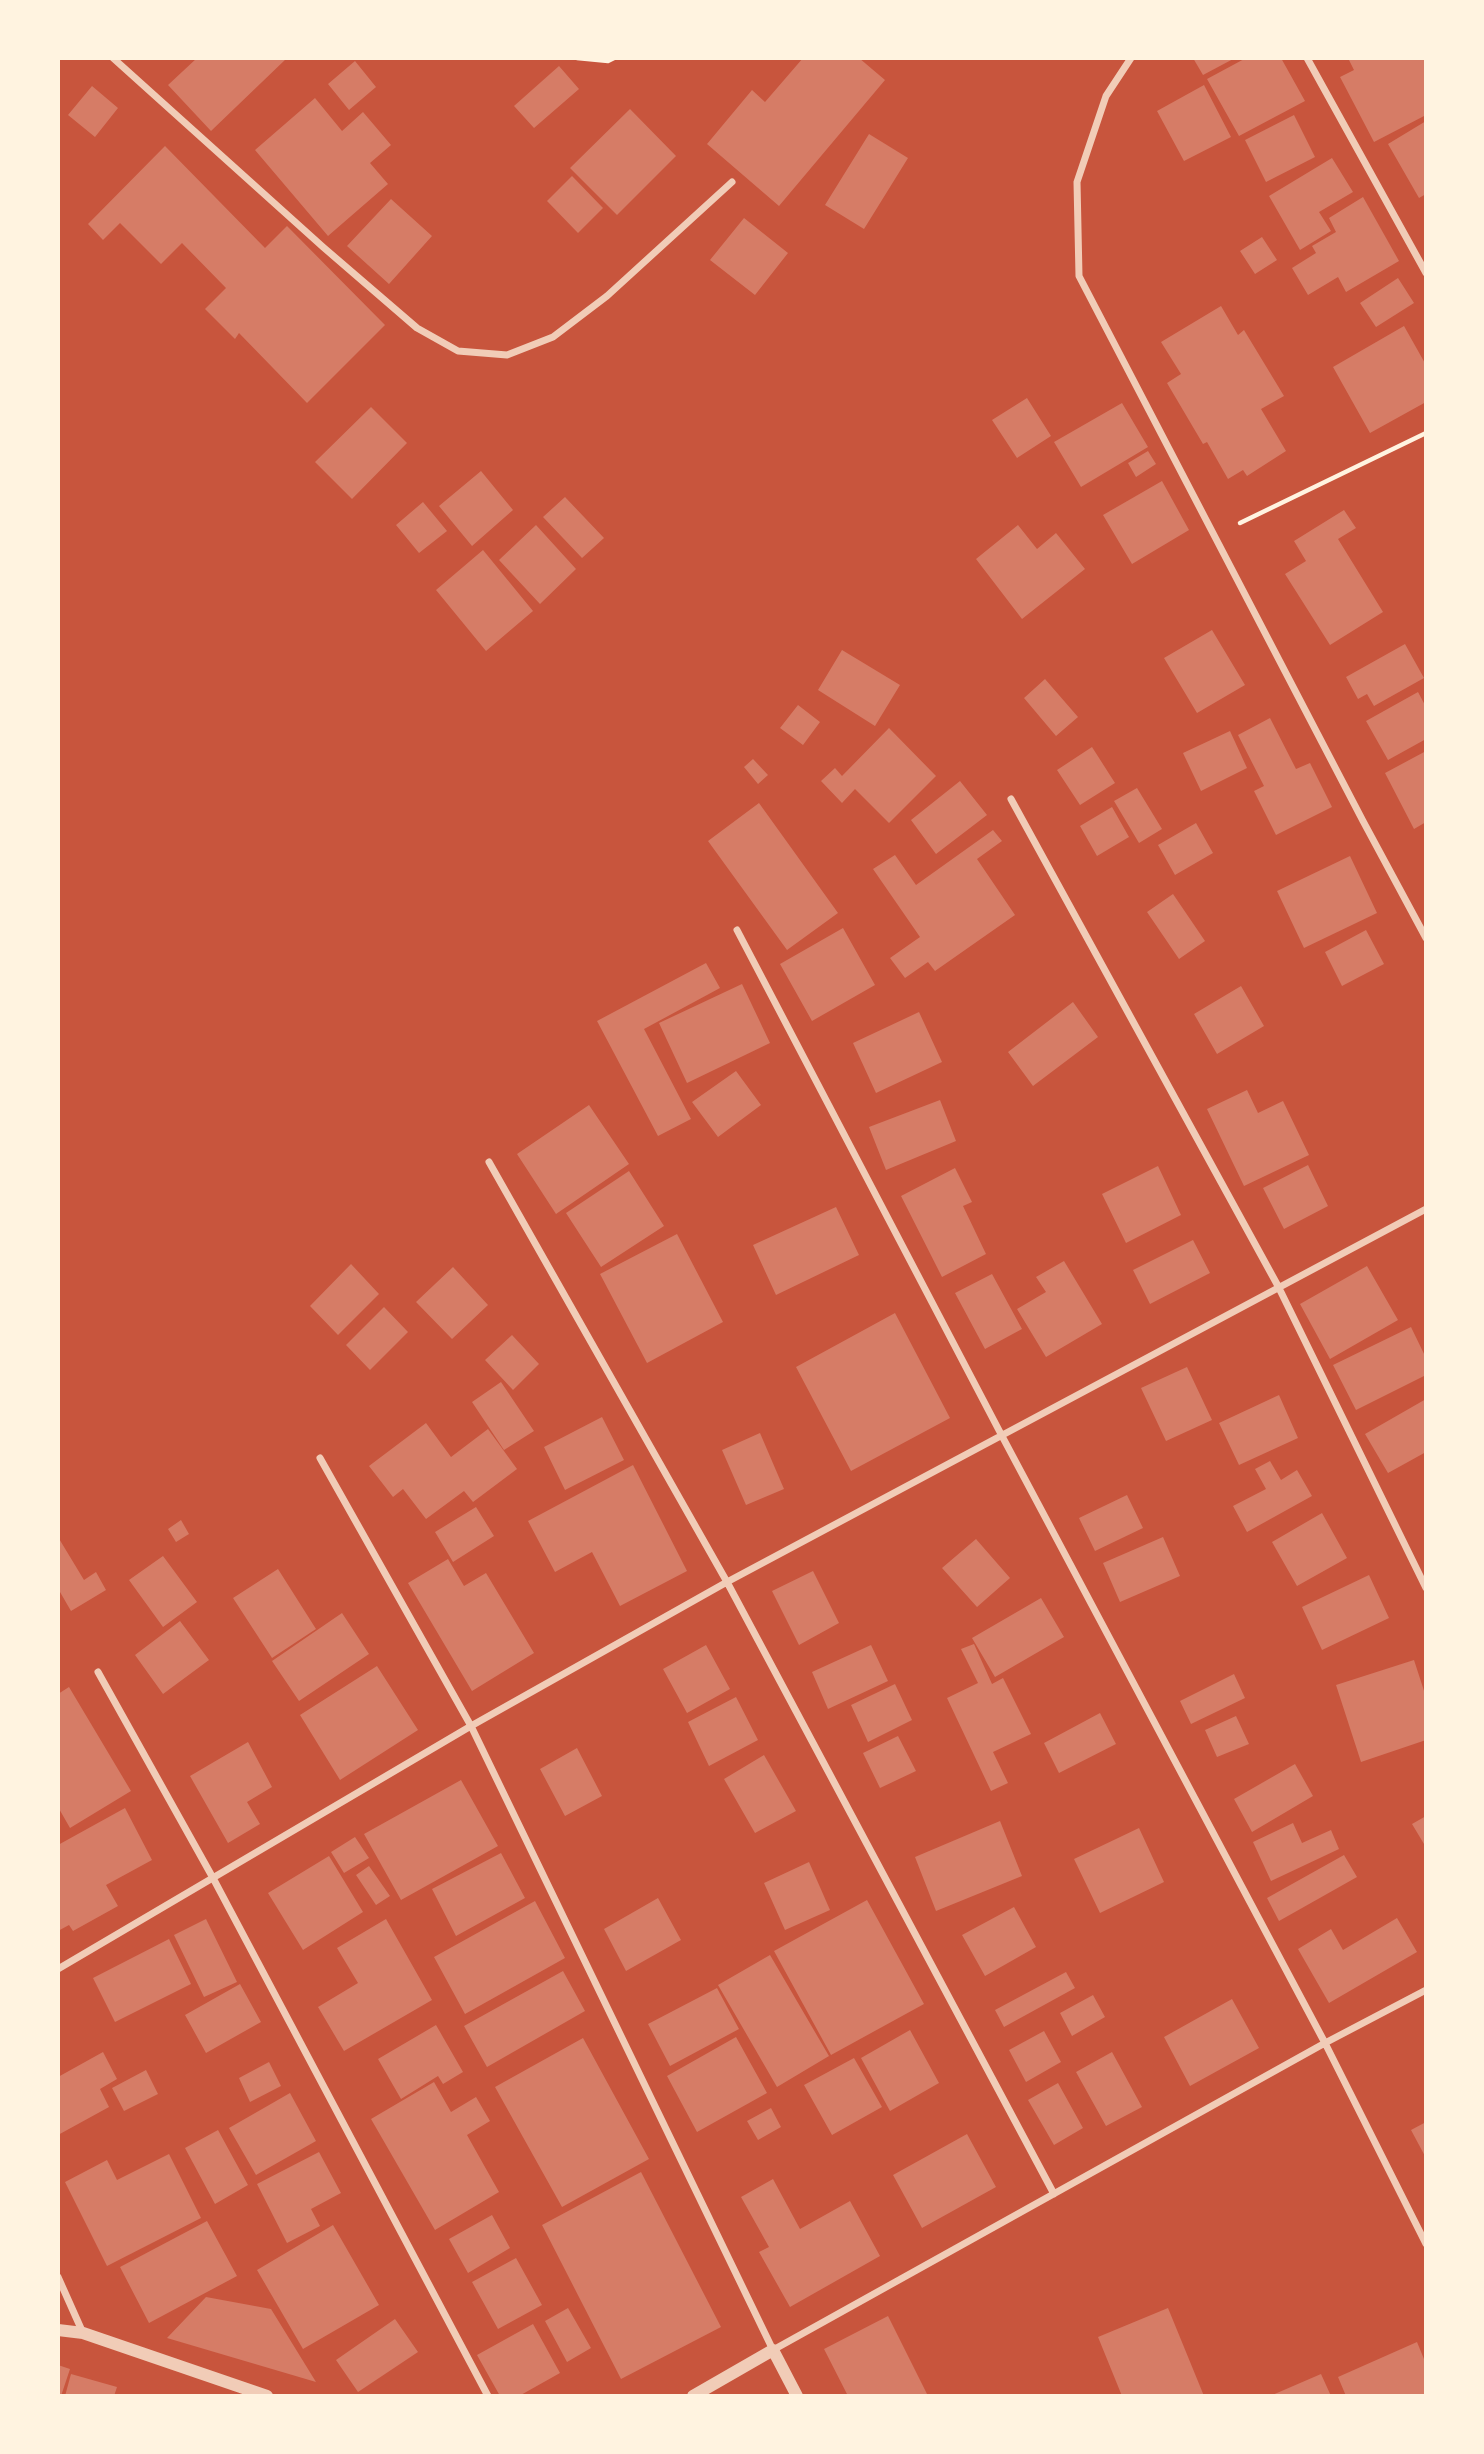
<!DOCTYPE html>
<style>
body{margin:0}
#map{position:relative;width:1484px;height:2454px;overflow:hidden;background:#c8553d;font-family:"Alegreya Sans",sans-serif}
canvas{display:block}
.frame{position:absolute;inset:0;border:60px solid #fff3e0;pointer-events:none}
</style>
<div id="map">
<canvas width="1484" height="2454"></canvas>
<div class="frame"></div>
</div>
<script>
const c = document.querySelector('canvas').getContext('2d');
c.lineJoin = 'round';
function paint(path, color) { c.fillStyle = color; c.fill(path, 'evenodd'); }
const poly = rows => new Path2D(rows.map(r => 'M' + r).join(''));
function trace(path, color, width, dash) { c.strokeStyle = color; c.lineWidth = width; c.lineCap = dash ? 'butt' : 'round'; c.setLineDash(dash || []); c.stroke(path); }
paint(poly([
 [197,58,287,58,211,131,168,85],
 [803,58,859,58,885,80,779,206,707,144,752,90,765,102],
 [1193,58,1235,58,1203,75],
 [1246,58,1281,58,1305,101,1239,136,1207,79],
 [1348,58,1426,58,1426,115,1374,142,1340,77,1354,70],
 [355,61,376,87,349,110,328,84],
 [559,66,579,89,534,128,514,106],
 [1204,85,1231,137,1184,161,1157,111],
 [92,86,118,108,95,137,68,115],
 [315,98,342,131,363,112,391,145,370,163,388,184,328,236,255,150],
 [630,109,676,156,617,215,570,168],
 [1294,115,1315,157,1266,182,1245,140],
 [1426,121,1426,194,1419,198,1388,144],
 [869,134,908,158,864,229,825,205],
 [165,146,265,248,287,226,385,325,307,403,239,333,235,339,205,309,226,288,182,243,161,264,120,223,103,240,88,224],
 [1332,158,1353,192,1319,212,1331,231,1300,250,1269,196],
 [572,176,603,208,578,233,547,201],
 [1363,197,1399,261,1346,292,1338,277,1308,295,1292,268,1316,253,1312,246,1336,232,1329,218],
 [391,199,432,236,389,284,347,246],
 [744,218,788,253,755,295,710,260],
 [1262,237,1277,260,1255,274,1240,251],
 [1398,278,1414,303,1376,327,1360,303],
 [1221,306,1238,335,1244,330,1284,396,1261,409,1286,451,1247,476,1243,470,1228,479,1207,442,1203,444,1167,383,1181,374,1161,342],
 [1404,326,1426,365,1426,402,1370,433,1333,367],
 [1027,398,1051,436,1017,458,992,420],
 [1122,403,1148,447,1081,487,1054,442],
 [371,407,407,443,352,499,315,462],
 [1148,451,1156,464,1136,477,1128,463],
 [481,471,513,510,472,546,439,506],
 [1162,481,1189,530,1132,564,1103,515],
 [565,497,604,538,582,558,543,517],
 [423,502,447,531,419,553,396,525],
 [1344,510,1356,528,1338,539,1383,612,1330,645,1285,574,1306,561,1294,541],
 [536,525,576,569,540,604,499,560],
 [1018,525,1037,549,1056,533,1085,569,1022,619,976,559],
 [483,550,533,611,486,651,436,590],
 [1212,630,1245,685,1197,713,1164,658],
 [1405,644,1424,678,1374,706,1367,694,1358,699,1346,677],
 [842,650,900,685,875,726,818,690],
 [1045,679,1078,717,1056,736,1024,698],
 [1418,692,1426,707,1426,739,1388,760,1366,721],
 [798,705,820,722,803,745,780,728],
 [1270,718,1296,769,1310,763,1332,807,1276,835,1254,791,1264,786,1238,735],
 [889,728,936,776,889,823,855,789,842,803,821,781,835,768,842,776],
 [1230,731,1247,768,1201,791,1183,753],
 [1092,747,1115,783,1080,805,1057,770],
 [1426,751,1426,822,1414,829,1385,773],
 [753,759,768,775,758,784,744,767],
 [960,781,987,815,936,854,911,820],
 [1137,788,1162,829,1139,843,1114,801],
 [759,803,838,913,787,950,708,841],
 [1112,807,1129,837,1097,856,1080,826],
 [1196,823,1213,853,1175,875,1158,845],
 [993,830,1002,841,977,859,1015,915,935,971,928,962,905,978,890,958,920,937,873,869,895,855,916,885],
 [1350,856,1377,913,1304,948,1277,891],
 [1173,894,1205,941,1179,959,1147,912],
 [843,928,875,985,812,1021,780,964],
 [1366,930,1384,964,1342,986,1325,952],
 [706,963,720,988,644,1029,691,1119,658,1136,597,1021],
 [742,984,770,1043,687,1083,659,1023],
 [1241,986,1264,1026,1217,1054,1194,1014],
 [1073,1002,1098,1037,1033,1086,1008,1052],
 [919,1012,942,1062,876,1093,853,1043],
 [736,1071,761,1105,718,1137,692,1102],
 [1247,1090,1258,1113,1283,1101,1309,1155,1244,1186,1207,1109],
 [940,1100,956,1141,886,1170,869,1127],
 [589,1105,629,1164,556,1214,517,1154],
 [1308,1165,1328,1206,1284,1229,1263,1188],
 [1158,1166,1181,1215,1126,1243,1102,1194],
 [955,1168,972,1202,963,1206,986,1254,942,1277,901,1196],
 [629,1171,664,1226,601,1267,566,1213],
 [836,1207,859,1255,776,1295,753,1245],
 [677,1234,723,1322,647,1363,600,1274],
 [1193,1240,1210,1273,1150,1304,1133,1270],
 [1064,1261,1102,1324,1046,1357,1017,1309,1046,1292,1036,1277],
 [351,1264,379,1294,338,1335,310,1306],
 [1367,1266,1398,1320,1330,1359,1300,1304],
 [453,1267,488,1305,452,1339,416,1302],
 [992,1274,1022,1329,985,1349,955,1293],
 [384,1307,408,1332,370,1370,346,1345],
 [895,1313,950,1418,851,1471,796,1367],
 [1411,1327,1426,1358,1426,1375,1356,1410,1333,1365],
 [512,1335,539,1364,513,1390,485,1360],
 [1187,1367,1212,1420,1166,1441,1141,1388],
 [501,1382,534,1431,504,1450,472,1402],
 [1279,1395,1298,1438,1239,1465,1219,1423],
 [1426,1399,1426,1452,1388,1473,1365,1434],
 [602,1417,624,1460,565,1490,544,1447],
 [426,1423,451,1457,488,1429,517,1469,473,1502,464,1491,426,1519,403,1489,393,1497,369,1466],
 [760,1433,784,1489,746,1505,722,1450],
 [1270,1461,1281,1480,1297,1470,1312,1496,1247,1532,1233,1506,1266,1489,1255,1469],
 [633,1465,687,1571,620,1606,592,1552,555,1572,528,1521],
 [1127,1495,1143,1528,1095,1551,1079,1518],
 [476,1507,494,1536,453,1562,435,1532],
 [1322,1513,1347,1558,1297,1586,1272,1542],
 [181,1520,189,1534,176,1542,168,1529],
 [58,1537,84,1580,96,1572,106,1590,71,1611,60,1592,58,1593],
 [1163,1537,1180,1576,1120,1602,1103,1563],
 [976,1539,1010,1578,977,1607,942,1568],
 [163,1556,197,1602,163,1627,129,1580],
 [448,1559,464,1586,486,1573,534,1653,472,1691,408,1583],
 [278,1569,316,1629,272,1658,233,1598],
 [813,1571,839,1623,799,1645,772,1591],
 [1369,1575,1389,1618,1322,1650,1302,1607],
 [1041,1598,1064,1637,995,1677,972,1638],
 [342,1613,369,1654,299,1701,272,1661],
 [180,1621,209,1660,163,1694,135,1655],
 [974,1644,992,1684,1003,1678,1031,1734,993,1752,1008,1783,991,1791,947,1698,978,1683,961,1649],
 [706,1645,730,1689,687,1713,663,1669],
 [871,1645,888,1681,828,1709,812,1672],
 [1414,1660,1426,1697,1426,1740,1361,1762,1336,1685],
 [377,1666,418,1730,340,1780,300,1715],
 [1234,1674,1245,1698,1191,1724,1180,1701],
 [895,1684,912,1720,868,1742,851,1705],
 [69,1687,131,1791,70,1828,58,1807,58,1694],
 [736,1697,758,1740,709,1766,688,1722],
 [1100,1713,1116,1744,1059,1773,1044,1743],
 [1236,1716,1249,1744,1217,1757,1205,1730],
 [898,1736,916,1771,880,1788,863,1753],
 [248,1742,272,1787,247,1802,260,1824,228,1843,190,1776],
 [577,1748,602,1796,565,1816,540,1769],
 [764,1755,796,1811,755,1833,724,1779],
 [1295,1764,1313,1796,1252,1832,1234,1799],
 [461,1780,498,1846,401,1900,364,1834],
 [125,1808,152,1860,106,1885,118,1906,73,1931,69,1925,58,1931,58,1845],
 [1426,1816,1426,1843,1424,1844,1412,1824],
 [1000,1821,1022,1876,936,1911,915,1857],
 [1293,1823,1302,1843,1331,1830,1339,1849,1271,1881,1253,1842],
 [1139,1828,1164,1882,1100,1913,1074,1859],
 [355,1837,369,1858,344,1873,331,1852],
 [501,1853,525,1898,456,1936,432,1889],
 [1344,1855,1357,1877,1279,1921,1267,1898],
 [329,1856,363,1912,303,1950,268,1893],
 [809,1862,830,1910,785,1930,764,1883],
 [369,1866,390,1896,376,1905,356,1875],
 [658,1898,681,1940,626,1971,604,1929],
 [867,1900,924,2004,831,2055,774,1951],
 [535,1901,565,1958,465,2014,434,1957],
 [1014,1907,1036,1947,985,1976,962,1935],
 [1397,1918,1417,1952,1329,2003,1298,1949,1331,1929,1343,1950],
 [206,1919,237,1982,204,1997,174,1935],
 [386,1919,432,2000,344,2051,318,2007,358,1983,337,1948],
 [169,1939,191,1984,115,2022,93,1978],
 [770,1955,829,2056,777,2087,718,1985],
 [563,1971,585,2011,487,2067,464,2026],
 [1066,1972,1075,1988,1004,2027,995,2010],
 [240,1984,261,2022,206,2053,185,2015],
 [717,1988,739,2029,670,2066,648,2024],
 [1093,1995,1105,2017,1072,2036,1060,2013],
 [1232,1999,1259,2048,1190,2086,1164,2037],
 [436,2025,463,2072,443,2084,438,2076,401,2099,378,2059],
 [910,2030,939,2083,890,2111,861,2058],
 [1044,2031,1061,2062,1026,2082,1009,2050],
 [736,2037,767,2093,697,2132,667,2076],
 [583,2038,649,2159,562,2207,495,2087],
 [103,2052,117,2079,100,2089,109,2107,58,2135,58,2077],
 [1112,2052,1142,2107,1106,2126,1076,2072],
 [854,2058,882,2107,832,2135,804,2085],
 [269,2062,281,2086,250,2102,239,2078],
 [146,2070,158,2094,124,2111,112,2088],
 [434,2082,451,2112,476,2097,490,2121,467,2135,499,2192,435,2230,371,2119],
 [1058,2083,1083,2128,1054,2145,1028,2100],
 [290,2093,316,2141,256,2175,229,2128],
 [771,2108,781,2127,758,2140,747,2121],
 [1426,2122,1426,2158,1411,2130],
 [218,2130,248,2185,215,2204,185,2148],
 [967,2134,996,2187,922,2228,893,2175],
 [319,2152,341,2193,311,2209,320,2226,287,2243,257,2184],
 [169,2154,201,2218,107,2266,65,2182,107,2160,117,2180],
 [641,2172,721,2327,621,2379,542,2225],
 [773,2179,800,2229,850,2201,880,2256,790,2307,759,2252,769,2247,741,2197],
 [492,2215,510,2248,468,2273,449,2239],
 [207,2221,237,2276,149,2323,120,2267],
 [333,2225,379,2305,303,2349,257,2270],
 [516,2258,542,2305,498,2329,472,2282],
 [206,2297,271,2309,316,2382,167,2338],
 [568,2308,591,2348,567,2362,545,2321],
 [1168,2308,1204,2396,1122,2396,1098,2337],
 [888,2316,928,2396,848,2396,824,2349],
 [395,2319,418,2352,358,2392,336,2360],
 [533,2324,560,2373,519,2396,500,2396,477,2355],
 [1417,2342,1426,2364,1426,2396,1346,2396,1338,2377],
 [58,2365,70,2369,61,2396,58,2396],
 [71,2374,117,2387,114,2396,65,2396],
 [1321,2374,1331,2396,1270,2396]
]), '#d67c66');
trace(poly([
 [577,58,608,61,614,58],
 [1240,523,1426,433]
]), '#fff3e0', 4.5);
trace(poly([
 [113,58,323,247,417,328,458,351,507,355,553,337,607,296,732,182],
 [1131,58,1106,96,1077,182,1079,276,1363,821,1426,938],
 [1307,58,1426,273],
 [1011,799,1278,1286,1426,1588],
 [737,930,1002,1436,1325,2043,1426,2244],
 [489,1162,727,1582,1054,2194],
 [320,1458,471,1726,773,2350,1325,2043,1426,1990],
 [98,1672,213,1878,488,2396],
 [58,1969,471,1726,727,1582,1426,1209],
 [58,2277,83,2333]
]), '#f1ccb7', 7);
trace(poly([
 [58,2330,83,2333,267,2396],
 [693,2396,773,2350,797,2396]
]), '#f1ccb7', 12);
</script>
